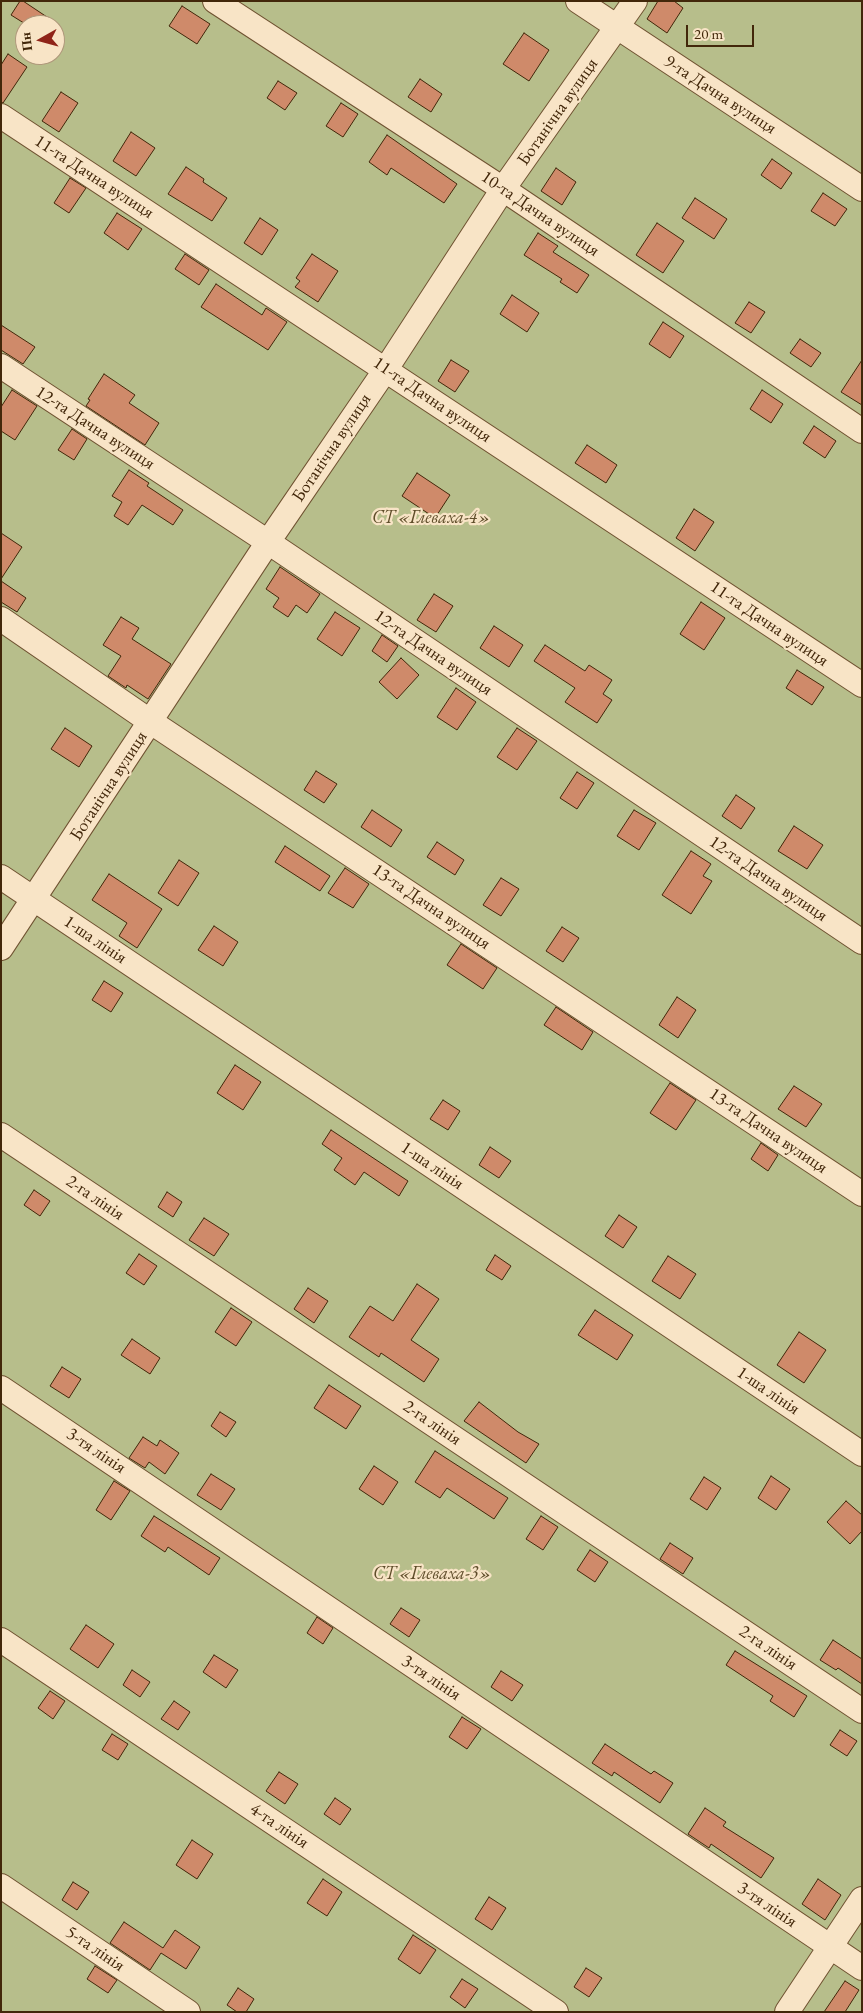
<!DOCTYPE html>
<meta charset="utf-8">
<style>
body{margin:0}
#map{position:relative;width:863px;height:2013px;overflow:hidden;background:#f5d5a7;font-family:"EB Garamond",serif}
canvas{display:block}
.frame{position:absolute;inset:0;border:2px solid #42270a;pointer-events:none}
.north{position:absolute;left:15px;top:15px;width:50px;height:50px;box-sizing:border-box;background:#f8e4c6;border:1px solid #af987b;border-radius:50%;rotate:263deg;font-size:14px;font-weight:700;line-height:20px;text-align:center;color:#42270a}
.north::after{content:'';display:block;margin:auto;width:18px;height:22px;background:#8f2418;clip-path:polygon(50% 0,100% 100%,50% 72%,0 100%)}
.scale{position:absolute;left:686px;top:25px;width:68px;height:22px;box-sizing:border-box;border:2px solid #42270a;border-top:0;padding-left:6px;font-size:15px;line-height:18px;white-space:nowrap;color:#42270a;-webkit-text-stroke:4px #f8e4c6;paint-order:stroke}
</style>
<div id="map">
<canvas width="863" height="2013"></canvas>
<div class="frame"></div>
<div class="north">Пн</div>
<div class="scale">20 m</div>
</div>
<script>
const c = document.querySelector('canvas').getContext('2d');
c.lineJoin = 'round';
function paint(path, color) { c.fillStyle = color; c.fill(path, 'evenodd'); }
const poly = rows => new Path2D(rows.map(r => 'M' + r).join(''));
function trace(path, color, width, dash) { c.strokeStyle = color; c.lineWidth = width; c.lineCap = dash ? 'butt' : 'round'; c.setLineDash(dash || []); c.stroke(path); }
function write(font, color, halo, rows, align = 'center') {
  c.font = font + ' "EB Garamond",serif'; c.lineWidth = 4.5; c.setLineDash([]); c.textBaseline = 'middle'; c.strokeStyle = halo; c.fillStyle = color; for (const [text, x, y, turn = 0] of rows) {
    c.save(); c.translate(x, y); c.rotate((+turn || 0) * Math.PI / 180); c.textAlign = isNaN(turn) ? turn : align; if (halo) c.strokeText(text, 0, 0); c.fillText(text, 0, 0); c.restore();
  }
}
paint(poly([
 [1,1,862,1,862,2012,1,2012],
 [25,25,55,25,55,55,25,55]
]), '#b7be8b');
const building = poly([
 [20,1,23,1,59,25,27,25,11,15,20,1],
 [658,1,674,1,683,8,667,33,647,19,658,1],
 [182,6,210,24,197,44,169,26,182,6],
 [524,33,549,50,529,81,503,64,524,33],
 [8,54,27,67,3,103,1,102,1,65,8,54],
 [420,79,442,94,431,112,408,97,420,79],
 [278,81,297,93,285,110,267,98,278,81],
 [61,92,78,103,59,132,42,121,61,92],
 [341,103,358,114,343,137,326,126,341,103],
 [131,132,155,148,136,176,113,161,131,132],
 [387,135,457,184,444,203,391,168,387,175,369,162,387,135],
 [772,159,792,173,781,189,761,175,772,159],
 [186,167,204,179,203,182,227,198,212,221,168,194,186,167],
 [556,168,576,182,562,205,541,191,556,168],
 [70,178,86,188,69,213,54,203,70,178],
 [823,193,847,209,835,226,811,211,823,193],
 [695,198,727,219,714,239,682,218,695,198],
 [117,213,142,229,128,250,104,233,117,213],
 [260,218,278,230,262,255,244,243,260,218],
 [657,223,684,241,663,273,636,255,657,223],
 [538,233,558,246,553,252,589,275,577,293,560,282,562,279,524,255,538,233],
 [185,254,209,270,199,285,175,269,185,254],
 [312,254,338,271,318,302,295,287,300,281,296,278,312,254],
 [216,284,262,315,266,308,287,322,268,350,201,307,216,284],
 [512,295,539,313,527,332,500,314,512,295],
 [749,302,765,312,751,333,735,323,749,302],
 [663,322,684,336,670,358,649,344,663,322],
 [1,325,35,347,23,364,1,350,1,325],
 [800,339,821,353,811,367,790,353,800,339],
 [451,360,469,371,455,392,438,381,451,360],
 [862,360,862,405,841,392,862,360],
 [104,374,135,395,129,403,159,423,145,445,86,406,90,400,88,399,104,374],
 [12,390,37,406,15,440,1,431,1,407,12,390],
 [762,390,783,404,771,423,750,409,762,390],
 [814,426,836,441,825,458,803,443,814,426],
 [72,429,87,439,74,460,58,450,72,429],
 [587,445,617,465,606,483,575,463,587,445],
 [129,470,149,483,147,486,183,510,173,525,142,505,128,525,114,516,122,502,112,496,129,470],
 [417,473,450,495,435,518,402,496,417,473],
 [694,509,714,522,695,551,676,538,694,509],
 [1,533,22,547,1,579,1,533],
 [280,567,320,594,307,613,296,605,288,617,273,607,279,598,266,589,280,567],
 [1,581,26,598,17,612,1,602,1,581],
 [434,594,453,606,436,632,417,620,434,594],
 [701,602,725,618,704,650,680,634,701,602],
 [335,612,360,628,342,656,317,639,335,612],
 [121,617,139,628,132,639,171,664,148,699,127,685,126,688,108,676,121,656,103,645,121,617],
 [494,626,523,645,509,667,480,648,494,626],
 [382,635,398,646,387,662,372,651,382,635],
 [545,645,585,671,589,665,612,680,603,694,612,700,597,723,565,702,575,688,534,661,545,645],
 [401,658,419,675,397,699,379,682,401,658],
 [797,670,824,687,812,705,786,688,797,670],
 [456,688,476,702,457,730,437,717,456,688],
 [65,728,92,746,79,767,51,749,65,728],
 [517,728,537,741,517,770,497,757,517,728],
 [316,771,337,784,324,803,304,790,316,771],
 [577,772,594,783,577,809,560,798,577,772],
 [736,795,755,808,741,829,722,816,736,795],
 [372,810,402,830,391,847,361,827,372,810],
 [634,810,656,823,639,850,617,836,634,810],
 [794,826,823,845,807,869,778,851,794,826],
 [437,842,464,860,455,875,427,857,437,842],
 [285,846,330,876,320,891,275,862,285,846],
 [691,851,711,864,703,876,712,881,691,914,662,895,691,851],
 [179,860,199,873,178,906,158,893,179,860],
 [345,868,369,884,353,908,328,893,345,868],
 [109,874,162,909,137,948,119,936,127,923,92,900,109,874],
 [501,878,519,889,501,916,483,905,501,878],
 [214,926,238,942,223,966,198,950,214,926],
 [562,927,579,938,563,962,546,951,562,927],
 [461,944,497,968,483,989,447,965,461,944],
 [104,981,123,993,111,1012,92,1000,104,981],
 [677,997,696,1010,678,1038,659,1025,677,997],
 [556,1007,593,1032,582,1050,544,1025,556,1007],
 [235,1065,261,1082,243,1110,217,1093,235,1065],
 [670,1083,696,1100,676,1130,650,1113,670,1083],
 [794,1086,822,1104,806,1127,778,1109,794,1086],
 [443,1100,460,1111,448,1130,430,1119,443,1100],
 [331,1130,408,1181,399,1196,364,1172,355,1185,334,1170,342,1158,322,1144,331,1130],
 [761,1143,778,1155,768,1171,751,1159,761,1143],
 [490,1147,511,1161,499,1178,479,1165,490,1147],
 [34,1190,50,1201,40,1216,24,1205,34,1190],
 [167,1192,182,1202,173,1217,158,1207,167,1192],
 [619,1215,637,1227,623,1248,605,1236,619,1215],
 [204,1218,229,1234,214,1256,189,1240,204,1218],
 [139,1254,157,1266,144,1285,126,1273,139,1254],
 [495,1255,511,1266,502,1280,486,1270,495,1255],
 [668,1256,696,1274,680,1299,652,1281,668,1256],
 [417,1284,439,1299,411,1340,439,1359,424,1382,381,1353,379,1357,349,1337,370,1306,393,1321,417,1284],
 [308,1288,328,1301,314,1323,294,1309,308,1288],
 [231,1308,252,1322,236,1346,215,1332,231,1308],
 [595,1310,633,1335,617,1360,578,1335,595,1310],
 [799,1332,826,1350,804,1383,777,1365,799,1332],
 [132,1339,160,1358,150,1374,121,1355,132,1339],
 [62,1367,81,1379,69,1398,50,1386,62,1367],
 [329,1385,361,1406,346,1429,314,1408,329,1385],
 [479,1402,518,1432,539,1444,526,1463,464,1421,479,1402],
 [220,1412,236,1422,226,1437,211,1426,220,1412],
 [143,1437,157,1446,160,1440,179,1453,165,1474,149,1462,145,1468,129,1458,143,1437],
 [435,1451,508,1498,494,1519,447,1488,440,1498,415,1482,435,1451],
 [374,1466,398,1482,383,1505,359,1489,374,1466],
 [211,1474,235,1489,221,1510,197,1495,211,1474],
 [771,1476,790,1489,776,1510,758,1498,771,1476],
 [704,1477,721,1488,707,1510,690,1499,704,1477],
 [114,1481,130,1491,111,1520,96,1510,114,1481],
 [846,1501,862,1515,862,1531,850,1544,827,1522,846,1501],
 [154,1516,220,1558,209,1575,168,1547,165,1552,141,1536,154,1516],
 [541,1516,558,1527,543,1550,526,1539,541,1516],
 [670,1543,693,1558,683,1574,660,1559,670,1543],
 [590,1550,608,1562,595,1582,577,1570,590,1550],
 [401,1608,420,1620,409,1637,390,1624,401,1608],
 [317,1617,333,1628,323,1644,307,1633,317,1617],
 [86,1625,114,1644,98,1668,70,1649,86,1625],
 [833,1640,862,1659,862,1684,838,1668,836,1670,820,1660,833,1640],
 [735,1651,807,1696,794,1717,770,1701,773,1696,726,1665,735,1651],
 [214,1655,238,1670,226,1688,203,1672,214,1655],
 [132,1670,150,1682,140,1697,123,1685,132,1670],
 [501,1671,523,1685,512,1701,491,1687,501,1671],
 [50,1691,65,1701,53,1719,38,1708,50,1691],
 [174,1701,190,1712,178,1730,161,1719,174,1701],
 [462,1717,481,1729,467,1749,449,1737,462,1717],
 [840,1730,857,1741,847,1756,830,1745,840,1730],
 [112,1734,128,1744,118,1760,102,1750,112,1734],
 [605,1744,651,1774,654,1771,673,1783,660,1803,614,1772,612,1776,592,1763,605,1744],
 [279,1772,298,1784,285,1804,266,1791,279,1772],
 [335,1798,351,1809,340,1825,324,1814,335,1798],
 [705,1808,726,1822,723,1826,774,1858,761,1878,711,1844,709,1848,688,1834,705,1808],
 [192,1840,213,1854,197,1879,176,1865,192,1840],
 [323,1879,342,1892,327,1916,307,1903,323,1879],
 [818,1879,841,1895,825,1920,802,1904,818,1879],
 [73,1882,89,1892,77,1910,62,1900,73,1882],
 [489,1897,506,1908,492,1930,475,1919,489,1897],
 [124,1922,163,1948,175,1930,200,1947,186,1969,161,1953,150,1970,110,1943,124,1922],
 [413,1935,436,1950,420,1974,398,1959,413,1935],
 [95,1966,117,1980,108,1993,87,1979,95,1966],
 [586,1968,602,1978,589,1997,574,1987,586,1968],
 [462,1979,478,1989,465,2008,450,1997,462,1979],
 [845,1981,859,1990,845,2012,824,2012,845,1981],
 [238,1988,254,1999,246,2012,237,2012,227,2005,238,1988]
]);
paint(building, '#cf8a6a');
trace(building, '#42270a', 1);
const minor = poly([
 [215,1,503,189,862,431],
 [578,1,862,189],
 [1,116,862,685],
 [1,366,268,542,862,942],
 [1,619,151,722,862,1194],
 [1,877,862,1454],
 [1,948,268,542,386,369,503,189,635,1],
 [1,1135,862,1711],
 [1,1388,862,1968],
 [1,1640,556,2012],
 [1,1886,188,2012],
 [787,2012,862,1899]
]);
trace(minor, '#6f5231', 26);
trace(minor, '#f8e4c6', 24);
write('18px', '#42270a', '#f8e4c6', [
 ["9-та Дачна вулиця",720,95,33],
 ["Ботанічна вулиця",558,112,-55],
 ["11-та Дачна вулиця",94,177,33],
 ["10-та Дачна вулиця",540,214,34],
 ["11-та Дачна вулиця",432,400,34],
 ["12-та Дачна вулиця",95,428,33],
 ["Ботанічна вулиця",332,448,-56],
 ["11-та Дачна вулиця",769,624,34],
 ["12-та Дачна вулиця",433,653,34],
 ["Ботанічна вулиця",109,786,-57],
 ["12-та Дачна вулиця",768,879,34],
 ["13-та Дачна вулиця",431,907,34],
 ["1-ша лінія",95,940,34],
 ["13-та Дачна вулиця",768,1131,34],
 ["1-ша лінія",432,1166,34],
 ["2-га лінія",95,1198,34],
 ["1-ша лінія",768,1391,34],
 ["2-га лінія",432,1423,34],
 ["3-тя лінія",96,1451,34],
 ["2-га лінія",768,1648,34],
 ["3-тя лінія",431,1678,34],
 ["4-та лінія",279,1826,34],
 ["3-тя лінія",767,1905,34],
 ["5-та лінія",95,1949,34]
]);
write('italic 18px', '#5f4d2a', '#f8e4c6', [
 ["СТ «Глеваха-4»",431,518],
 ["СТ «Глеваха-3»",432,1574]
]);
</script>
